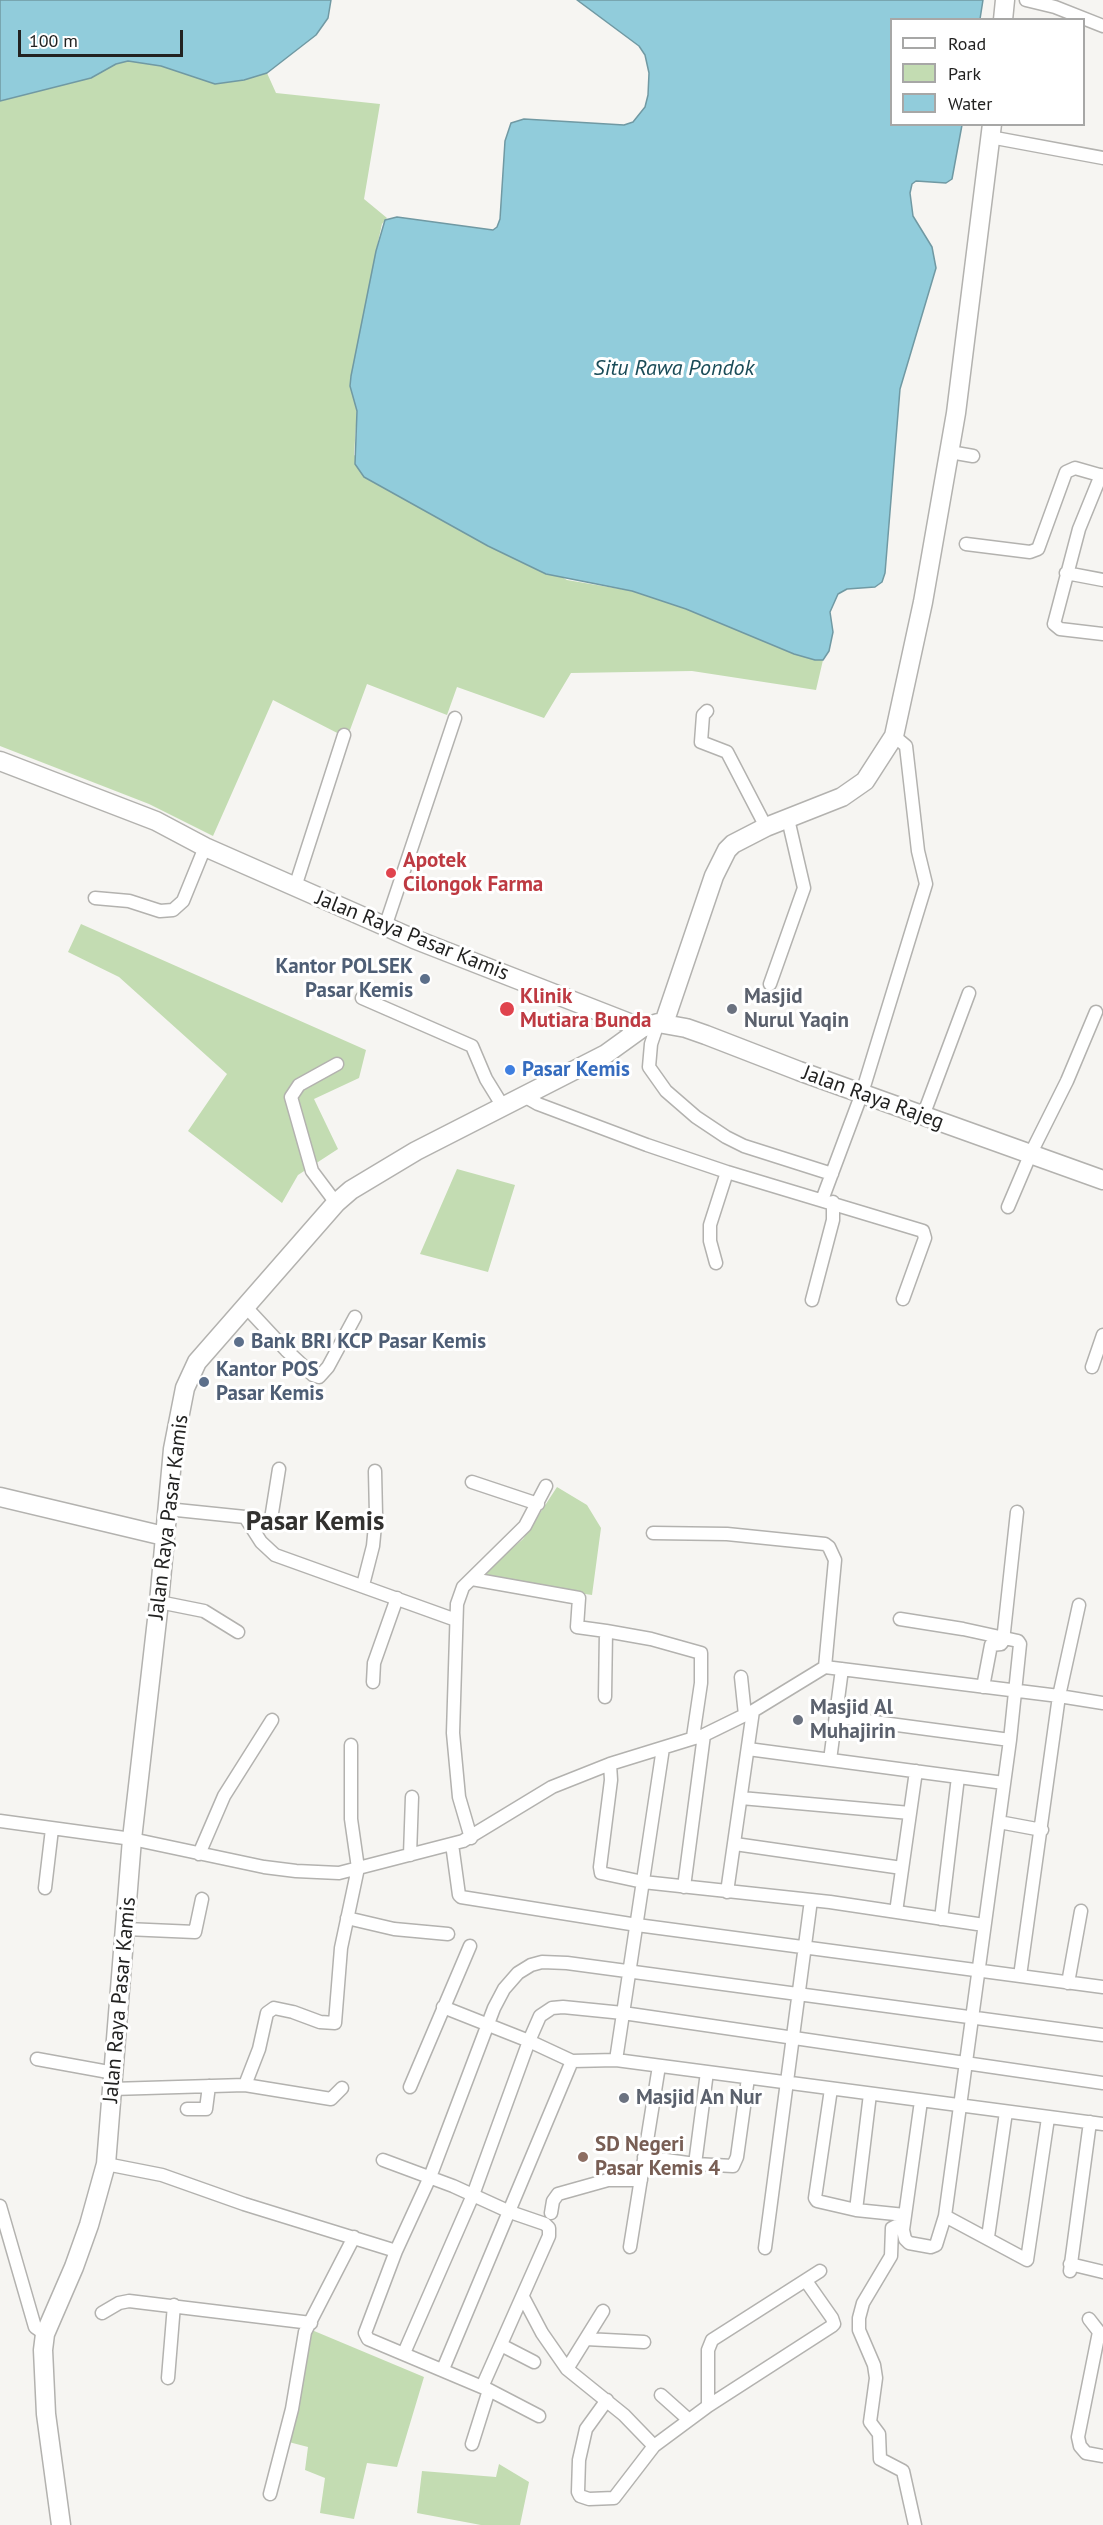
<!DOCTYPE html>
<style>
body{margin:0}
#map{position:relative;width:1103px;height:2525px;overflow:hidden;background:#f6f5f2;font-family:"PT Sans",sans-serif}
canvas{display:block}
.legend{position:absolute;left:890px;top:18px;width:195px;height:108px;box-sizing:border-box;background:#fff;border:2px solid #a7a7a6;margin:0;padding:8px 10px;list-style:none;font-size:18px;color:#222221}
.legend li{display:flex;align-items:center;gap:12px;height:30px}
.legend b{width:30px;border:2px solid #a7a7a6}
.scale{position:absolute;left:18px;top:30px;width:165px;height:27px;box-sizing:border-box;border:3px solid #222221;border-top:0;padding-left:8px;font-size:18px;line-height:21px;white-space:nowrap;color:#222221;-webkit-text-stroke:4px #fff;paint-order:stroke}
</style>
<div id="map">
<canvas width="1103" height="2525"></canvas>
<ul class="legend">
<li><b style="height:8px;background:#fff"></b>Road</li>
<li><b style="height:16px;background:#c3dcb2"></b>Park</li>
<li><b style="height:16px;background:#91ccdb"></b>Water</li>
</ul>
<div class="scale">100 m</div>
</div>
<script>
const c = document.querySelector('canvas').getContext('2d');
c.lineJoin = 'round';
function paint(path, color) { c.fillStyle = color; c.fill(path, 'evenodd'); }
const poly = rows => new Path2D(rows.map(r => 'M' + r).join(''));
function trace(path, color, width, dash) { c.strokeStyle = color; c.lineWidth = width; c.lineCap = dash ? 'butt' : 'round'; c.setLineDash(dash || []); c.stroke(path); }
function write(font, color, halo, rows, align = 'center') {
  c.font = font + ' "PT Sans",sans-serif'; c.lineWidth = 6; c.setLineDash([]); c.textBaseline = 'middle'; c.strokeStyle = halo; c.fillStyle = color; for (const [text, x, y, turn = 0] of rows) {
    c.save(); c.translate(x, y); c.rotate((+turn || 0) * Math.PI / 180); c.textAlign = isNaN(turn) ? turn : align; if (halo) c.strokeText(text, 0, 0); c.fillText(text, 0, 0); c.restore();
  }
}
paint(poly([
 [128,61,161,66,215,84,244,80,267,73,276,93,380,104,364,199,387,218,382,224,376,251,351,376,357,411,354,455,567,580,632,591,686,609,794,654,815,660,823,660,816,690,692,671,571,673,544,718,457,687,447,715,367,684,347,738,273,700,213,836,149,804,0,746,0,101,91,78,116,64],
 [81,924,366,1050,359,1078,314,1099,338,1149,298,1175,282,1203,188,1131,227,1074,119,977,68,952],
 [457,1169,515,1185,488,1272,420,1254],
 [557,1487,587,1505,601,1528,592,1595,477,1578,523,1539],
 [307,2328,424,2377,397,2467,367,2463,354,2519,320,2513,325,2478,305,2470,308,2447,281,2440],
 [499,2464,529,2482,520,2525,481,2525,417,2513,422,2471,496,2477]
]), '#c3dcb2');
const water = poly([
 [0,0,331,0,328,18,316,35,267,73,244,80,215,84,161,66,128,61,116,64,91,78,0,101,0,0],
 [577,0,983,0,980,19,892,20,892,124,962,125,952,179,946,183,916,181,912,184,910,193,913,216,932,247,936,268,900,389,885,573,882,582,875,587,847,589,838,594,830,612,833,632,829,651,823,660,815,660,794,654,686,609,632,591,546,574,488,546,364,477,355,464,357,411,350,386,351,376,376,251,385,220,397,217,493,230,497,227,500,219,505,141,511,123,524,119,624,125,633,122,645,107,648,95,649,73,645,55,639,46,577,0]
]);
paint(water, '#91ccdb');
trace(water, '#7099a3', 1.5);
const street = poly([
 [1026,0,1055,7,1103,26],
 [990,137,1103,158],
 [950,452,973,456],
 [1101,475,1079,529,1054,624,1060,629,1103,634],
 [966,544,1030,552,1038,549,1066,472,1075,468,1103,476],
 [1066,573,1103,580],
 [707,711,703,715,701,742,727,752,766,827],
 [295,887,344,735],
 [95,898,129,901,160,911,173,910,183,901,205,847],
 [385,927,455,718],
 [770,984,804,888,788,819],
 [362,998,472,1046,486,1079,502,1105],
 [658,1023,651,1044,649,1067,666,1091,696,1117,726,1137,744,1146,832,1174],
 [524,1096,538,1104,647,1145,727,1172,923,1231,925,1238,903,1299],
 [923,1116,969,993],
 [822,1200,862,1093,926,884,918,851,906,746,894,736],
 [336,1203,312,1171,291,1097,299,1085,337,1064],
 [1008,1207,1031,1153,1067,1081,1096,1012],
 [716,1263,710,1241,710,1225,727,1172],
 [812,1300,833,1220,833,1202],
 [245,1306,286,1350,313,1375,319,1377,328,1367,355,1317],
 [1092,1367,1103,1335],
 [472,1482,538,1504],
 [167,1509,245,1517,261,1542,275,1555,456,1620],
 [248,1521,267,1522,271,1519,279,1469],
 [653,1533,727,1534,825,1544,829,1547,835,1560,825,1667],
 [472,1579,579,1598,577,1627,606,1631],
 [363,1585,373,1546,376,1515,375,1471],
 [159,1602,204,1611,238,1632],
 [900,1619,963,1629,1018,1641,1020,1644,1010,1740,945,2216,936,2245,931,2247,909,2243,905,2239,903,2230,921,2101],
 [741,1677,745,1715],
 [373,1682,374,1663,397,1598],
 [983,1687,991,1645,1001,1644,1003,1641,1017,1512],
 [605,1697,606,1631,651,1639,701,1653,701,1683,693,1737],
 [837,1717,1010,1740],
 [748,1749,1004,1783],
 [830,1760,842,1669],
 [610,1764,611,1780,600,1867,601,1873,643,1882,830,1902,984,1925],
 [741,1798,910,1813],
 [0,1821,132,1839,264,1867,296,1871,339,1873,463,1841,552,1787,610,1764,704,1735,753,1711,825,1667,1059,1696,1103,1703],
 [999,1822,1042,1830],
 [471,1838,459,1797,453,1733,457,1604,463,1587,525,1526,546,1486],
 [452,1844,459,1895,461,1897,637,1925,1103,1987],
 [735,1844,902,1868],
 [199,1854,224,1796,272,1720],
 [410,1855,412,1797],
 [684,1887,704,1735],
 [45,1888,52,1829],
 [727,1892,753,1711],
 [896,1912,916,1771],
 [347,1918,394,1929,448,1934],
 [941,1919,958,1777],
 [126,1929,195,1932,202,1899],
 [1020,1976,1059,1696,1079,1605],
 [1068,1983,1081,1911],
 [443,2007,529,2041,572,2061,616,2060,1103,2124],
 [37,2059,114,2073],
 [616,2060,663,1748],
 [245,2085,259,2049,267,2013,274,2008,293,2012,320,2022,335,2023,341,1948,358,1868,351,1819,351,1745],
 [410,2087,470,1946],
 [112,2089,245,2085,331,2099,342,2088],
 [831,2089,815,2198,817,2201,856,2210,905,2215],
 [187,2109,206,2109,209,2086],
 [644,2157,695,2164,733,2166,737,2157,748,2078],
 [383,2160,453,2186,510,2212,545,2224,549,2228,549,2236,482,2387],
 [106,2164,162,2175,244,2204,396,2251],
 [695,2164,707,2072],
 [0,2206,35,2327,45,2334],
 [856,2210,870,2094],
 [551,2213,553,2201,558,2194,608,2180,641,2180],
 [945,2216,1027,2260,1048,2118],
 [904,2222,892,2228,891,2256,863,2303,859,2318,859,2330,874,2365,876,2378,870,2422,879,2434,880,2459,903,2471,915,2525],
 [988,2237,1006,2112],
 [630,2247,659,2066],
 [765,2248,811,1900],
 [1070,2264,1103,2272],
 [1070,2271,1090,2122],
 [523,2297,542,2333,567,2369,624,2415,654,2446],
 [102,2313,119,2303,129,2301,311,2323],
 [1089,2319,1103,2337],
 [1099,2332,1078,2437,1080,2446,1086,2453,1103,2456],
 [586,2339,644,2342],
 [501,2345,534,2362],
 [404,2353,473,2195,529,2041,540,2016,552,2008,563,2007,623,2013,1103,2083],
 [443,2369,572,2061],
 [567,2369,603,2311],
 [168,2378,174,2305],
 [661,2395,689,2420],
 [607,2400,586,2429,579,2460,578,2492,580,2496,589,2499,614,2498,654,2446,708,2406,832,2326,834,2324,832,2318,806,2281],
 [708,2406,708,2350,712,2340,820,2271],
 [539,2416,489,2390,368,2339,365,2333,396,2251,430,2177,494,2008,504,1989,518,1973,531,1965,542,1962,567,1963,1103,2035],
 [472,2444,489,2390],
 [270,2494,292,2409,305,2332,354,2237]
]);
const secondary = poly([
 [1003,20,1005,0],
 [0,761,156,821,205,847,414,939,642,1028],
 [664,1023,714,876,727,850,733,844,766,827,842,797,865,781,894,736,923,602,956,413,992,124],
 [0,1497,164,1536],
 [61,2525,46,2414,43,2350,45,2334,74,2267,89,2225,106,2164,132,1839,159,1602,173,1449,185,1388,197,1362,336,1203,351,1190,416,1151,606,1054,642,1028,658,1023,686,1028,706,1035,799,1071,1103,1180]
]);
trace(street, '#b3b2af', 15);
trace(secondary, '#b3b2af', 21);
trace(street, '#fff', 12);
trace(secondary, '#fff', 18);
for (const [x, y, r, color] of [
 [391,873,6,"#e0444e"],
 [425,979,6,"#5c6f8a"],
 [507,1009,8,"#e0444e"],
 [732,1009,6,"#6b7280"],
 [510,1070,6,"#3f7fe0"],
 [239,1342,6,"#5c6f8a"],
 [204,1382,6,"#5c6f8a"],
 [798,1720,6,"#6b7280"],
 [624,2098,6,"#6b7280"],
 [583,2157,6,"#8d6e63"]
]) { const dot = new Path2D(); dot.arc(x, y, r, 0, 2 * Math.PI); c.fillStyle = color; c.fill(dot); trace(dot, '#fff', 2); }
write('bold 21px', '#be3a42', '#fff', [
 ["Apotek",403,861],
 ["Cilongok Farma",403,885],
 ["Klinik",520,997],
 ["Mutiara Bunda",520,1021]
], 'left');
write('21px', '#222221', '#fff', [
 ["Jalan Raya Pasar Kamis",412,936,22],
 ["Jalan Raya Rajeg",873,1098,20],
 ["Jalan Raya Pasar Kamis",169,1517,-83],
 ["Jalan Raya Pasar Kamis",120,2000,-85]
]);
write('bold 21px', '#4e5e75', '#fff', [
 ["Kantor POLSEK",413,967,"right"],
 ["Pasar Kemis",413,991,"right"],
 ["Bank BRI KCP Pasar Kemis",251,1342],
 ["Kantor POS",216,1370],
 ["Pasar Kemis",216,1394]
], 'left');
write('bold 21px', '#5b616d', '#fff', [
 ["Masjid",744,997],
 ["Nurul Yaqin",744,1021],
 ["Masjid Al",810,1708],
 ["Muhajirin",810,1732],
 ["Masjid An Nur",636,2098]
], 'left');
write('bold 21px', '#366cbe', '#fff', [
 ["Pasar Kemis",522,1070]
], 'left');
write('bold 21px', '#785e54', '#fff', [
 ["SD Negeri",595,2145],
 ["Pasar Kemis 4",595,2169]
], 'left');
write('italic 22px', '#1a4c58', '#fff', [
 ["Situ Rawa Pondok",674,369]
]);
write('bold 27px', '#32312f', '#fff', [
 ["Pasar Kemis",315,1522]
]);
</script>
